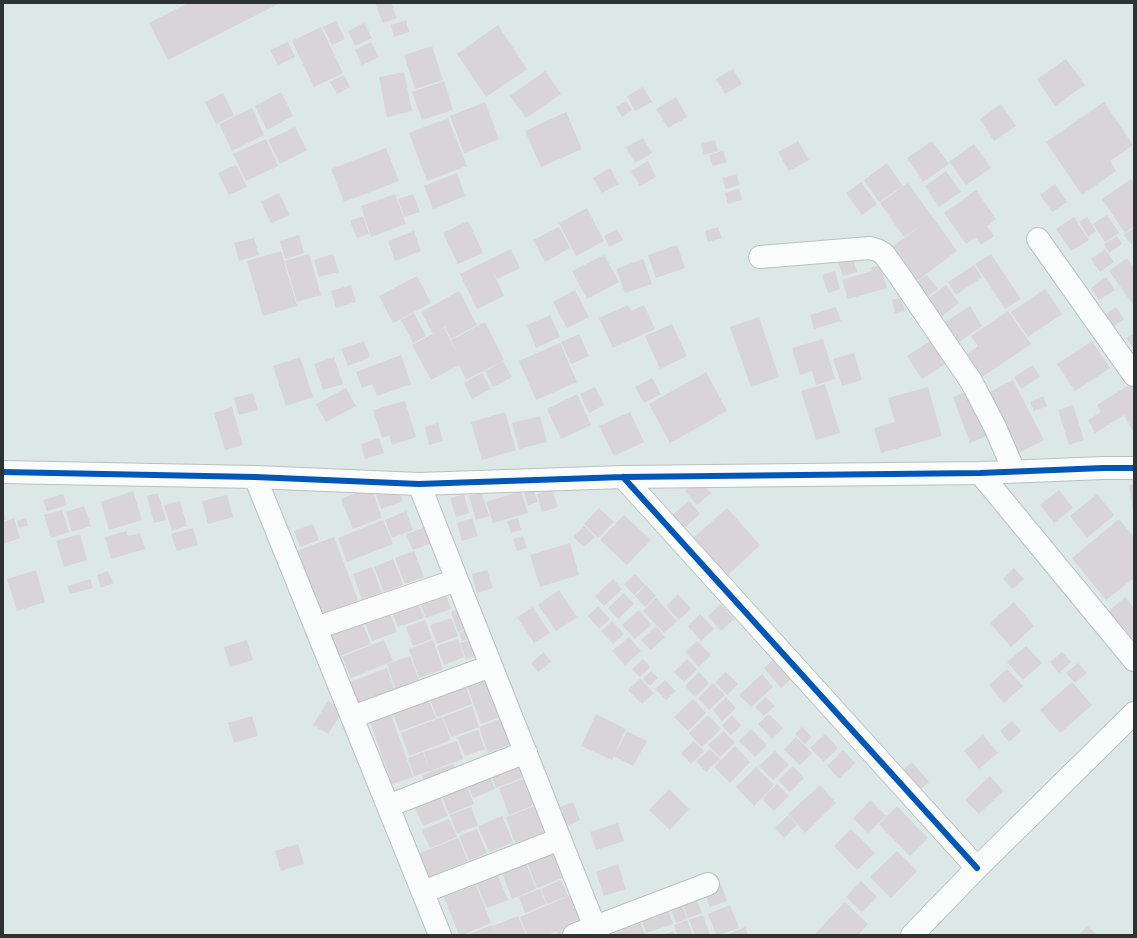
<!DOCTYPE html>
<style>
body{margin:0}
#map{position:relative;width:1137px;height:938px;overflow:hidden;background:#dce8e6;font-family:Roboto,sans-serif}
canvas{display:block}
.frame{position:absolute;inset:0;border:4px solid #2c3433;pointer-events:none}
</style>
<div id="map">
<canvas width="1137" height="938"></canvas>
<div class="frame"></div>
</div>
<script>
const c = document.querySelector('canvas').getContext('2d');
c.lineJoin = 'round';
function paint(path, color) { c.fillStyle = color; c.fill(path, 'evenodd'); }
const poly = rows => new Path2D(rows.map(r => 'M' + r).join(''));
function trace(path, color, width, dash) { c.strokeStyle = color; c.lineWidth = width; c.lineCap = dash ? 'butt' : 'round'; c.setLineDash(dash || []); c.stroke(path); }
paint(poly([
 [188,3,280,3,168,60,149,23],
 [375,3,391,3,397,18,383,23],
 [406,20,409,32,394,37,391,25],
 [336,21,345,39,332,45,323,27],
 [364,23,372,38,355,46,348,31],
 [498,25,527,69,486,97,457,54],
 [321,27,343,73,314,87,292,41],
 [288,42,295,57,278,65,270,50],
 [371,42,379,57,362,65,355,50],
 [432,46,443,80,415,89,404,55],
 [1066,59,1085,85,1055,106,1037,79],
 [733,69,742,84,725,94,716,79],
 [545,71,561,94,526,118,510,96],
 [404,72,412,111,387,117,379,77],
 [344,75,350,87,337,94,330,82],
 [444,81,453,110,422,120,412,92],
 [643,87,652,102,635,111,627,96],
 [281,92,293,116,267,130,255,106],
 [223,93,234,115,216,124,205,102],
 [676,97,687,117,668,128,656,109],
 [626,101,632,110,622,117,616,107],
 [485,102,499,139,464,153,450,116],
 [1104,102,1133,145,1110,161,1116,171,1082,195,1046,142],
 [1001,104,1016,126,994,141,980,119],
 [252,108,264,135,232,151,219,124],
 [566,112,582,149,541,167,525,131],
 [448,118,467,166,427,181,409,133],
 [295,127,307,150,280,164,268,140],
 [643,138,652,153,635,163,626,147],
 [266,139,278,166,246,181,233,154],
 [715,140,718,151,704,155,701,144],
 [798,141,809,160,789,171,778,152],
 [932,141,949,164,923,182,907,158],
 [974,144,991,168,966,185,949,162],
 [386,148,399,181,344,202,331,169],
 [723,151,727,162,713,166,709,155],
 [648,161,656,177,640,186,631,171],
 [887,163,903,186,879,202,864,180],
 [236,165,247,187,229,195,218,173],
 [610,168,619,184,602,193,593,178],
 [946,171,961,192,939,207,925,186],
 [457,173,465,196,433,209,424,186],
 [736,174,740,185,726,189,722,178],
 [1131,179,1134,183,1134,226,1125,233,1102,199],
 [861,182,877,204,862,215,846,193],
 [908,183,957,251,914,283,889,249,930,219,904,237,880,203],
 [1055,184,1067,202,1052,212,1040,195],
 [739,189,742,200,728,204,725,193],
 [976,190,996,219,987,226,994,236,981,245,976,237,966,244,944,213],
 [279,193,290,215,271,223,261,202],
 [395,194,406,224,371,237,361,206],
 [413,194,420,212,404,217,398,199],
 [587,208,604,241,576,256,559,223],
 [1107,215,1119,233,1105,242,1093,224],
 [363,216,369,234,357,238,350,221],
 [1074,217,1089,240,1071,251,1056,229],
 [1087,217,1096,231,1088,237,1079,222],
 [468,221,483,253,458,264,443,233],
 [559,227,570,248,545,262,533,240],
 [718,227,722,238,708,242,705,231],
 [1134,228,1134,241,1131,244,1124,235],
 [617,229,623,240,609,247,604,236],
 [414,231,421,251,395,261,388,241],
 [299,235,304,253,285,259,280,241],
 [1117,236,1122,244,1109,253,1104,244],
 [254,238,259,255,239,261,234,243],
 [677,245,685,268,656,278,648,255],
 [511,249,520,268,497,279,492,270,504,296,477,309,460,274],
 [1105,249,1114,262,1100,272,1091,259],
 [281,251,297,306,263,316,247,261],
 [309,254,321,295,297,302,285,261],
 [333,254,339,272,319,277,314,260],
 [991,254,1021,299,1005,309,975,264],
 [604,255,619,282,587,299,572,271],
 [853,257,857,272,843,276,838,262],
 [1127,258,1134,268,1134,306,1109,271],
 [643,259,652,284,625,293,616,269],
 [880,265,887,288,848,299,842,280,872,271,871,268],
 [974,265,982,277,956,295,948,282],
 [835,271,840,289,828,293,822,275],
 [927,275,938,289,924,299,914,284],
 [417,276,431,303,393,323,379,296],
 [1106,277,1115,290,1099,300,1091,288],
 [351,285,356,302,336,308,331,291],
 [946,285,959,303,937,320,924,302],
 [1045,289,1062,314,1028,337,1011,312],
 [575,290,589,317,567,328,553,302],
 [459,291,477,325,451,339,445,328,447,326,433,334,421,312],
 [901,298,905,311,895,313,892,300],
 [628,305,631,311,644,305,655,329,613,348,599,318],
 [970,306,982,326,959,342,945,322],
 [836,307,841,321,814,329,810,315],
 [1116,307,1124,319,1109,329,1101,317],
 [1008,311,1031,344,982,377,967,354,978,346,971,336],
 [414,313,426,336,413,343,401,320],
 [550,315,560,337,536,348,527,325],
 [759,317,779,377,751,387,730,327],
 [485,322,504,360,466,380,459,365,431,380,412,345,444,328,463,364,451,340],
 [672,324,687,356,660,369,645,336],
 [1134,333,1134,349,1126,338],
 [579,334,589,356,571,364,561,342],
 [823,339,835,379,816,385,812,371,800,375,792,348],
 [933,339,948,362,922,379,907,356],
 [364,341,370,357,348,366,341,349],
 [1092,341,1110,368,1075,391,1057,364],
 [560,343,577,382,536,400,519,361],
 [854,353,862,380,842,386,833,359],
 [401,355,411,384,377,396,372,384,362,388,356,372],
 [300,357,313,397,286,406,273,366],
 [334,357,343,384,323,390,314,364],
 [503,361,512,377,493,387,485,371],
 [1033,365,1040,377,1021,389,1014,377],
 [706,372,727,411,670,443,649,404],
 [482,373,491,389,472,399,464,383],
 [652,378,661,394,644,403,635,387],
 [1013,380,1044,440,1019,453,988,393],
 [1132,383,1134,386,1134,433,1124,415,1095,433,1088,420,1101,412,1097,405],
 [825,384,840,433,816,440,801,391],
 [595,387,604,405,589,413,580,394],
 [928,387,942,436,881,453,874,428,895,422,888,398],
 [346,388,356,406,326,422,316,404],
 [971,390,989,435,970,443,953,397],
 [253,393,258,410,239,415,234,398],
 [577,394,591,425,561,439,547,409],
 [1043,396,1047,406,1034,411,1030,402],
 [405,401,416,437,392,445,389,435,382,438,373,410],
 [1073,405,1084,440,1069,445,1058,410],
 [232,407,243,445,225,450,214,413],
 [505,412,516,450,482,460,471,422],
 [630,412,644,442,614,456,599,426],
 [540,416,547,442,519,449,512,423],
 [438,423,443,441,429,445,425,427],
 [379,438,384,453,365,459,361,444],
 [699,479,711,493,697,505,685,491],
 [1134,484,1134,511,1133,511,1129,485],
 [397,486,403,501,381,509,376,494],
 [371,487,382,518,353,529,341,499],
 [552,489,558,507,542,512,537,494],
 [534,490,538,502,528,505,524,493],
 [1059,490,1073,508,1054,523,1040,505],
 [133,491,142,520,109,530,101,502],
 [521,491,528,513,493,523,486,502],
 [158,493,166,520,154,523,147,496],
 [482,493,489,516,476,520,469,496],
 [63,494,67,505,47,511,43,500],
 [464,494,469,513,456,517,450,498],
 [1097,494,1114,515,1087,538,1070,516],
 [227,495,233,517,208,524,202,501],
 [180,501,187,526,172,531,164,505],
 [689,501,700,514,682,530,670,517],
 [84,506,91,526,72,532,66,512],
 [599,508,614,522,598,538,584,524],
 [727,508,760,545,725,578,691,540],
 [3,510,6,520,3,520],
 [62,510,69,532,51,538,44,515],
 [406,511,413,530,392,538,385,520],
 [624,515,651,540,627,565,600,540],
 [14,518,20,538,3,544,3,522],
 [26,518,28,525,19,528,17,521],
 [472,518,478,536,462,541,457,523],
 [518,518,521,530,511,533,507,521],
 [1119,519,1134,537,1134,578,1106,600,1072,558],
 [383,520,393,544,347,562,338,538],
 [313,524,319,540,300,547,294,531],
 [584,526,595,537,584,547,573,537],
 [426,527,432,543,413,550,406,534],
 [193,528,198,545,177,551,171,534],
 [126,531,128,536,140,533,145,549,111,559,105,537],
 [80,534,87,560,64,567,56,541],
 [523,536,527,548,517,551,513,539],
 [334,537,361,608,319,625,291,553],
 [570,543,579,575,540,587,530,555],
 [414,551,424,577,405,584,395,558],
 [393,559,403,585,384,592,374,567],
 [372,567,382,593,362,600,353,574],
 [1014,568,1024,579,1012,589,1003,579],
 [36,570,45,602,17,611,7,579],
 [487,570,493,588,477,593,472,574],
 [108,571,113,583,101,588,97,575],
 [635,574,645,585,634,595,624,584],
 [90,579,93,588,70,594,67,586],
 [613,579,622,589,604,606,595,596],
 [646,585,656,596,645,607,635,596],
 [559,590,577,617,556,631,538,605],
 [445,591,451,609,426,618,419,600],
 [624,593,634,604,618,619,608,608],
 [678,594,691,609,679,620,666,606],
 [1125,597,1134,608,1134,636,1129,640,1106,613],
 [656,598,677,621,664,633,643,611],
 [417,600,424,618,398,627,391,610],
 [1014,602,1034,626,1011,647,990,623],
 [721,604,734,619,721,631,708,616],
 [598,606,610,619,599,629,588,616],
 [533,607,550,633,534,643,517,617],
 [388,608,397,632,372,641,363,617],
 [461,608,468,628,458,632,451,612],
 [639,610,651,625,635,639,622,625],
 [700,614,714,629,701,641,688,626],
 [451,618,458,636,437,644,430,625],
 [361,619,371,644,337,657,327,632],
 [425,620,432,639,413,646,406,627],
 [612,621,624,634,613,644,601,631],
 [656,626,665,637,651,650,641,640],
 [468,629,472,638,462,641,459,633],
 [629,637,641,651,625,665,612,651],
 [458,639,464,657,444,665,437,646],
 [247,640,253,660,230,667,224,647],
 [384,640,393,661,351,678,342,657],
 [433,640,443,669,419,678,409,649],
 [471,640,477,655,466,659,460,643],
 [697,641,711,655,699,667,685,652],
 [1026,646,1042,663,1023,680,1007,662],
 [544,652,551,662,538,672,531,663],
 [1062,652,1071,662,1059,673,1050,662],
 [778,655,795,675,781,688,764,668],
 [410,656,419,681,396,690,387,664],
 [643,659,650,667,640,677,632,669],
 [687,659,697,669,684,682,674,672],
 [1078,663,1087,673,1075,683,1066,673],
 [387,668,397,697,360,710,350,682],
 [1007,669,1023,686,1004,703,989,685],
 [651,671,658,678,650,686,643,679],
 [699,672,709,683,695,697,685,686],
 [726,672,738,684,727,695,715,682],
 [762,674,773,687,751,707,739,695],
 [491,676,505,715,481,724,467,685],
 [640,678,654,693,642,704,628,690],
 [463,679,472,704,437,717,427,692],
 [665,680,676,691,666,700,655,689],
 [1072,682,1092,705,1060,733,1040,710],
 [713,683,725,695,709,710,698,698],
 [426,693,436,718,400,731,390,706],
 [726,697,736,708,722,721,713,710],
 [766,697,775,706,764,716,755,707],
 [693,699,706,713,688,731,674,717],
 [328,701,343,711,328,734,313,725],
 [472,706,479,727,451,737,443,717],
 [390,712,413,777,392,784,369,719],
 [596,714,626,729,612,760,581,746],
 [769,714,783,728,772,739,758,724],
 [708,715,721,729,702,747,689,733],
 [732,715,741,725,731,735,722,726],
 [252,716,258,736,234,743,228,723],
 [442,717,451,740,409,756,401,733],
 [504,718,514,743,488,753,479,727],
 [1012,721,1021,731,1009,742,1000,731],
 [802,727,812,737,805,744,795,734],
 [751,729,767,745,755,757,739,741],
 [478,730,485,749,465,756,457,737],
 [627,731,647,741,633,766,614,756],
 [724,731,735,743,720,757,708,745],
 [825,734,838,748,824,762,810,748],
 [983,735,998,753,979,769,964,751],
 [796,737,812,753,800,765,784,750],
 [457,741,463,759,430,771,424,752],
 [694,741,704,751,691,764,681,753],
 [735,746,750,762,730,783,714,767],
 [710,749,720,759,706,772,696,761],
 [843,750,855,763,839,779,827,766],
 [775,751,789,765,773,780,759,766],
 [423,752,430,771,414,776,408,758],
 [517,759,524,777,496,788,489,769],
 [912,762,929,782,916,793,899,773],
 [453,764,458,777,427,788,422,775],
 [793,766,804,778,790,792,778,780],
 [756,767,774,785,754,806,736,787],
 [487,771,495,789,473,798,466,779],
 [990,776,1003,791,979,814,965,800],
 [524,779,534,805,509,815,499,788],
 [465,781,474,804,449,814,440,791],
 [777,784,789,796,774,811,762,799],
 [820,785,836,803,805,833,788,814],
 [669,789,689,809,670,830,649,810],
 [438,793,448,816,423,826,413,803],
 [871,800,886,816,868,833,853,818],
 [573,802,580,820,567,826,560,807],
 [535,806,545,832,515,843,506,817],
 [897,806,912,822,894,840,879,824],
 [471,807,478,825,457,834,450,815],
 [788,815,797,825,784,838,775,828],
 [502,816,513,842,489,852,478,826],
 [449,819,457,837,430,848,422,830],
 [912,822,928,838,910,856,894,840],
 [618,823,624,841,596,850,590,832],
 [477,829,487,853,469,861,459,836],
 [851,829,875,853,857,870,834,846],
 [458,838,468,861,443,871,446,879,431,885,418,854],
 [298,844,304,864,281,871,275,851],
 [555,847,567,876,537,888,526,859],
 [897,851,917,871,891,898,870,877],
 [524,858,536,889,512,899,500,867],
 [618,864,626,889,604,896,596,872],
 [495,869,508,900,487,908,474,877],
 [561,880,568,896,547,904,541,889],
 [861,881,877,897,862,912,846,897],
 [721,884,727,901,710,907,703,890],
 [476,885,491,923,462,935,459,935,444,897],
 [540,889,546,904,525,913,519,897],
 [576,893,587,923,558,934,557,931,548,935,527,935,520,917],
 [695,896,702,913,688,918,682,901],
 [845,902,868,924,858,935,814,935],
 [682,905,687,919,676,923,671,909],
 [730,905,739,928,719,935,716,935,708,914],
 [667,908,673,924,646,933,641,917],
 [638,915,645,935,612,935,609,926],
 [703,915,710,935,695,935,689,920],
 [518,916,526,935,496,935,493,926],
 [687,920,693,935,677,935,674,925],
 [492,925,496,935,468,935],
 [1087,926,1098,935,1079,935],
 [745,927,748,935,726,935],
 [673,931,675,935,663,935]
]), '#d8d4d8');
const minor = poly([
 [1038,239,1134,375],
 [760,257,870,248,877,250,884,254,899,275,971,381,995,427,1014,471],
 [3,472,255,477,419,484,623,477,980,473,1103,468,1134,468],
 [980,473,1134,660],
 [255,477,440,935],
 [623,477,977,868],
 [419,484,457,580,598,935],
 [316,628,457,580],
 [352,717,491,666],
 [388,806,526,752],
 [423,892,560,839],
 [574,935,708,884],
 [912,935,977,868,1134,713]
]);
trace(minor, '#b9c2c0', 24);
trace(minor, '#fafcfb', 22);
trace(poly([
 [3,472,255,477,419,484,623,477,980,473,1103,468,1134,468],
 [623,477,977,868]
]), '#0057b8', 6);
</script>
